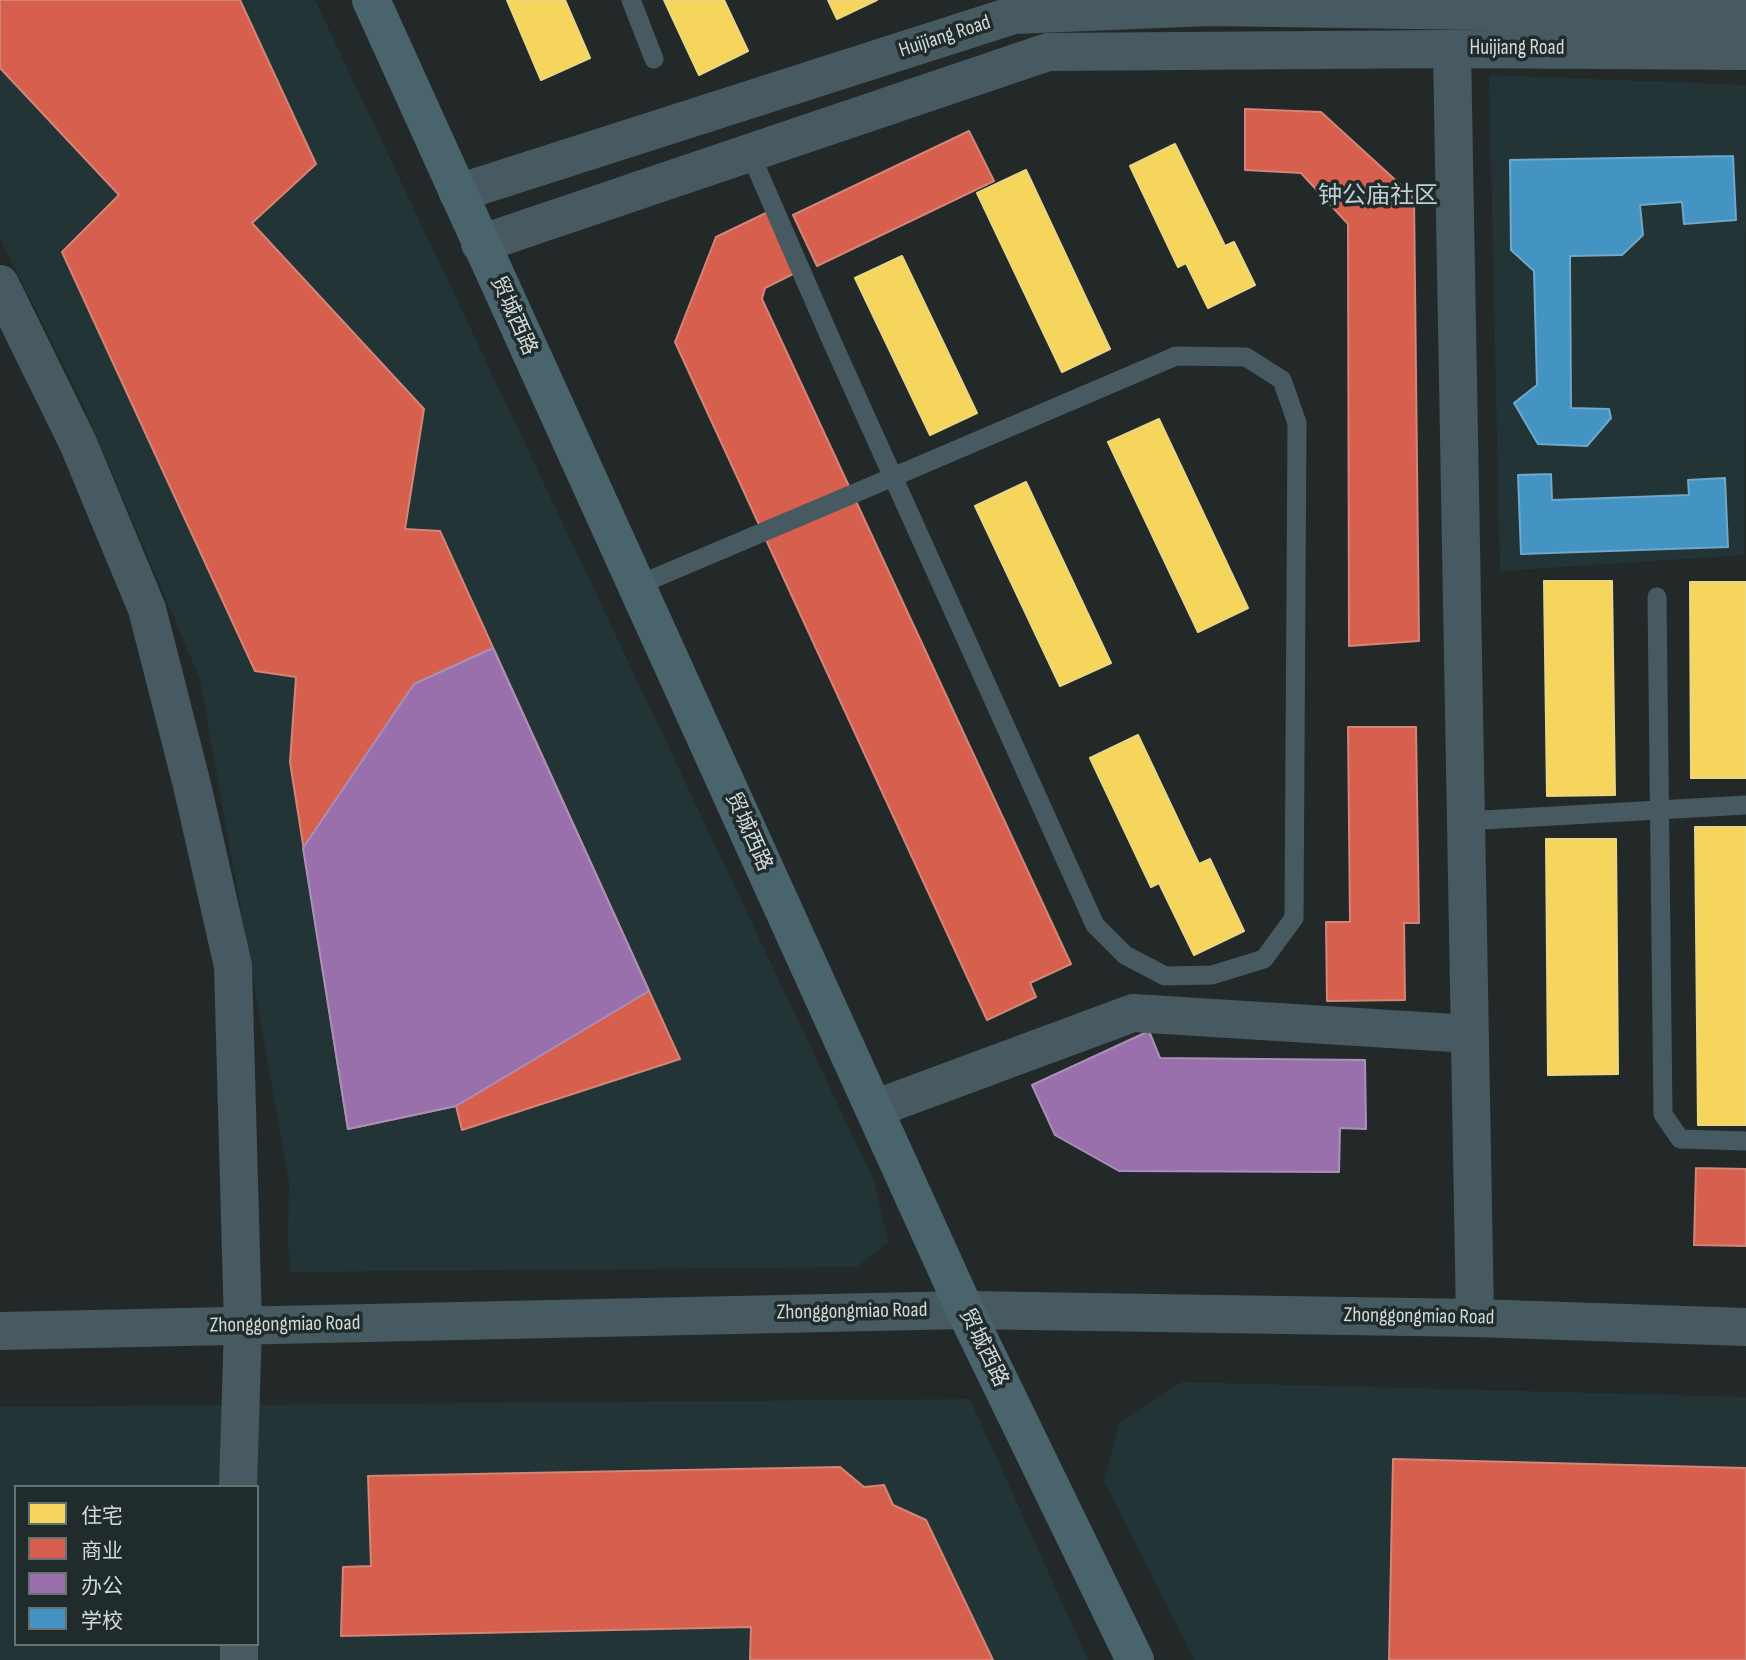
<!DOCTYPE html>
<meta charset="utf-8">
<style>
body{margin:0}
#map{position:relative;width:1746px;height:1660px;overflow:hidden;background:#232929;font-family:"Sofia Sans Condensed","Noto Sans SC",sans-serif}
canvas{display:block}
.legend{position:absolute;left:14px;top:1485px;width:245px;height:161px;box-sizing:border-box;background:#202b2c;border:2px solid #677171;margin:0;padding:9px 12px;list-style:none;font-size:21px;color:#d2d9d9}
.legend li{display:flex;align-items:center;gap:14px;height:35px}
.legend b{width:35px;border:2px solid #677171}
</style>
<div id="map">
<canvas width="1746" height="1660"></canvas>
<ul class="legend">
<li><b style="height:19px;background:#f6d55c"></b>住宅</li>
<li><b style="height:19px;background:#d6604d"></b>商业</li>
<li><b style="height:19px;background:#9970ab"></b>办公</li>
<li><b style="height:19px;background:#4393c3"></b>学校</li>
</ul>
</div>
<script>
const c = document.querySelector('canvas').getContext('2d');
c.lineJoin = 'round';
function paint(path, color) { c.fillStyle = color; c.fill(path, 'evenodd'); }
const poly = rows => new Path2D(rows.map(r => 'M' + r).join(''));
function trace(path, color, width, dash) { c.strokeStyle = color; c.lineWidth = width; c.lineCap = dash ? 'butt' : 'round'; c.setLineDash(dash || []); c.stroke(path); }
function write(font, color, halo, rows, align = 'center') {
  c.font = font + ' "Sofia Sans Condensed","Noto Sans SC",sans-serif'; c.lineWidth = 7; c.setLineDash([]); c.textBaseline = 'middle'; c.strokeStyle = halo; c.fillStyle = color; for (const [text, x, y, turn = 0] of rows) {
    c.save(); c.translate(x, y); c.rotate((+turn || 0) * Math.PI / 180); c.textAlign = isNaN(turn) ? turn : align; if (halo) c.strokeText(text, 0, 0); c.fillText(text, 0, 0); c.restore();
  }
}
paint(poly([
 [0,0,315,0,874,1181,888,1242,857,1267,291,1272,288,1244,289,1182,200,679,81,400,0,238],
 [1489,75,1746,85,1744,555,1500,571],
 [1182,1382,1746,1397,1746,1660,1195,1660,1104,1481,1119,1424],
 [970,1399,1088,1660,0,1660,0,1407],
 [16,1487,257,1487,257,1644,16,1644]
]), '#233436');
const homes = poly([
 [507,0,565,0,590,58,541,80,507,0],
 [664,0,724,0,748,51,699,75,664,0],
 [828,0,877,0,837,19,828,0],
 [1175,144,1225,246,1234,242,1255,285,1208,308,1186,263,1178,267,1130,166,1175,144],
 [1026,170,1110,349,1062,372,977,193,1026,170],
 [902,256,977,413,930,435,855,278,902,256],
 [766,316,828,448,777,473,714,341,766,316],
 [1353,388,1403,388,1403,452,1415,452,1415,568,1404,567,1404,630,1354,630,1354,569,1367,569,1367,457,1353,457,1353,388],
 [1159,419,1248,608,1198,632,1108,442,1159,419],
 [1026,482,1111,663,1060,686,975,506,1026,482],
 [855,509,955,725,899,751,799,535,855,509],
 [1544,581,1612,581,1615,795,1547,796,1544,581],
 [1690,582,1746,582,1746,778,1691,778,1690,582],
 [1138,735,1199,864,1210,859,1244,931,1194,955,1159,883,1151,887,1090,758,1138,735],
 [1355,741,1402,741,1403,806,1413,806,1415,918,1369,919,1367,811,1356,811,1355,741],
 [983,785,1048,924,994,949,929,811,983,785],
 [1695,827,1746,827,1746,1125,1698,1125,1695,827],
 [1546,839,1616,839,1618,1074,1548,1075,1546,839]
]);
paint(homes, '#f6d55c');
trace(homes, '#ebd682', 2);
const shops = poly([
 [0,0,240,0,316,164,252,223,424,409,405,529,440,531,680,1059,462,1130,456,1106,348,1129,290,762,296,677,255,671,62,252,119,195,0,68,0,0],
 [1245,109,1321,112,1414,197,1419,641,1349,646,1348,224,1301,173,1245,170,1245,109],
 [969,131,994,181,817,266,793,215,969,131],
 [768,212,797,272,765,288,762,299,1071,964,1030,983,1036,997,987,1020,675,342,716,237,768,212],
 [1348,727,1416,727,1419,923,1404,923,1405,1000,1327,1001,1326,922,1350,922,1348,727],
 [1696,1168,1746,1169,1746,1246,1694,1245,1696,1168],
 [1393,1459,1746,1468,1746,1660,1389,1660,1393,1459],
 [840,1467,864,1487,884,1485,893,1505,926,1520,993,1660,756,1660,750,1659,751,1627,341,1636,343,1567,371,1566,368,1476,840,1467]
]);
paint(shops, '#d6604d');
trace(shops, '#d58477', 2);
const offices = poly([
 [493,648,649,991,456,1106,348,1129,303,848,414,684,493,648],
 [1149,1031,1160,1058,1365,1060,1366,1129,1340,1128,1339,1172,1119,1171,1055,1135,1032,1085,1149,1031]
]);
paint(offices, '#9970ab');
trace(offices, '#aa90b9', 2);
const schools = poly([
 [1733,156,1736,220,1684,224,1682,202,1640,205,1643,235,1622,255,1570,256,1571,408,1609,409,1611,418,1587,446,1538,444,1514,403,1537,385,1534,271,1511,250,1510,160,1733,156],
 [1551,474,1552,500,1689,495,1688,480,1725,478,1728,547,1521,554,1518,475,1551,474]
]);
paint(schools, '#4393c3');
trace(schools, '#6ea8ca', 2);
trace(poly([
 [631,0,654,59],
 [636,586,893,477,1176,356,1246,357,1282,380,1297,423,1294,918,1264,959,1212,975,1165,976,1125,955,1095,925,893,477,829,335,750,153],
 [1657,597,1663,1114,1680,1139,1746,1141],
 [1466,821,1746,805]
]), '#475a61', 19);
trace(poly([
 [1452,50,1475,1318],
 [458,193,1014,15,1209,7,1746,15],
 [480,244,1048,52,1452,49,1746,51],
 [874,1109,1133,1013,1470,1034]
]), '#475a61', 38);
trace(poly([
 [0,284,78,443,147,609,192,785,233,966,243,1326,238,1487],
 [0,1331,965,1310,1475,1318,1746,1327],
 [239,1644,239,1660]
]), '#475a61', 38);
trace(poly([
 [371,0,965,1310,1135,1660]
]), '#49646c', 38);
write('21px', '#d2d9d9', '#202b2c', [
 ["Huijiang Road",945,37,-18],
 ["Huijiang Road",1517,49],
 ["贸城西路",513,316,66],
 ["贸城西路",748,832,66],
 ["Zhonggongmiao Road",852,1312,-1],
 ["Zhonggongmiao Road",1419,1317,1],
 ["Zhonggongmiao Road",285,1325,-1],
 ["贸城西路",983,1348,64]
]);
write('24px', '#c0cecf', '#202b2c', [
 ["钟公庙社区",1378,197]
]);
</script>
